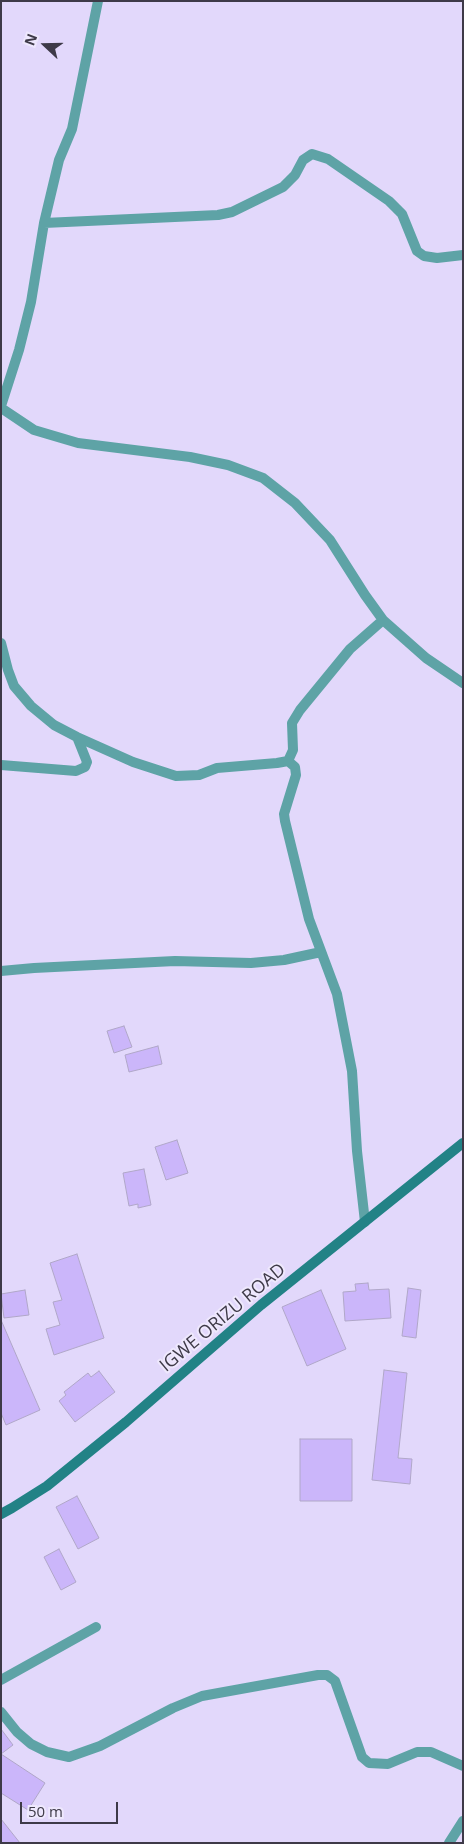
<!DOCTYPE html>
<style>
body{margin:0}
#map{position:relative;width:464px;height:1844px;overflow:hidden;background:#e2d8fb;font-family:"Open Sans",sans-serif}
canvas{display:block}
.frame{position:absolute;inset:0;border:2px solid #3e3a48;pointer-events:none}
.north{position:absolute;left:20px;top:20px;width:50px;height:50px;-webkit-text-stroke:4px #eee8fd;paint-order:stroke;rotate:291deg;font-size:14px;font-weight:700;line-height:20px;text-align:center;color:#3e3a48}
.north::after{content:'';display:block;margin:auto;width:18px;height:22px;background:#3e3a48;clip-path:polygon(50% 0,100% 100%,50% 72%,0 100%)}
.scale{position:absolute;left:20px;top:1802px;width:98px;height:22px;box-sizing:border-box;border:2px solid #3e3a48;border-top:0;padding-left:6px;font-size:15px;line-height:18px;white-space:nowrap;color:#3e3a48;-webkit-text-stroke:4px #eee8fd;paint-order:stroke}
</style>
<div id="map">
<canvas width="464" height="1844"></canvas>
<div class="frame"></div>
<div class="north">N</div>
<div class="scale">50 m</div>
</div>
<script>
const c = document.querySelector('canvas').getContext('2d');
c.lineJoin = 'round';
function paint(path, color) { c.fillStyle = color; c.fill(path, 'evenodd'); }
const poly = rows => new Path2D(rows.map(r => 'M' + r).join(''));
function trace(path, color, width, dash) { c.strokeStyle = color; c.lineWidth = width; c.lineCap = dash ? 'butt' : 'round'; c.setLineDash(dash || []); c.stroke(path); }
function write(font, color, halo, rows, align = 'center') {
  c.font = font + ' "Open Sans",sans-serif'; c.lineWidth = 4; c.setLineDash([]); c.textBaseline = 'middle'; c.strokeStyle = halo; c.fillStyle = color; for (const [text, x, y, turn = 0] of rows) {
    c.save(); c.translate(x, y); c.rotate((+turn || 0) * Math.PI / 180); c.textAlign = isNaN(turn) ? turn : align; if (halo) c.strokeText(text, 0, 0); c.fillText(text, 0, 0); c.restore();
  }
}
const building = poly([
 [124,1026,132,1047,114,1053,107,1031,124,1026],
 [158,1046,162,1064,129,1072,125,1055,158,1046],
 [177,1140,188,1173,166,1180,155,1147,177,1140],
 [144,1169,151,1205,138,1208,138,1204,129,1206,123,1173,144,1169],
 [77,1254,104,1338,54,1355,46,1329,60,1325,53,1302,62,1300,50,1263,77,1254],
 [368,1283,369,1290,389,1289,391,1318,345,1321,343,1292,356,1291,355,1284,368,1283],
 [408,1288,421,1290,416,1338,402,1336,408,1288],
 [25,1290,29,1315,4,1318,1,1294,25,1290],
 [321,1290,346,1349,307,1366,282,1307,321,1290],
 [1,1320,40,1410,6,1425,1,1413,1,1320],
 [384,1370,407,1373,398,1458,412,1459,410,1484,372,1480,384,1370],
 [99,1371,115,1392,75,1422,59,1401,66,1395,64,1392,88,1373,91,1377,99,1371],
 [300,1439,352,1439,352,1501,300,1501,300,1439],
 [77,1496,99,1538,78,1549,56,1507,77,1496],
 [59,1549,76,1582,61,1590,44,1557,59,1549],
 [1,1729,13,1745,1,1754,1,1729],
 [1,1754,45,1783,28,1810,1,1793,1,1754],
 [1,1819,20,1843,1,1843,1,1819]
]);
paint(building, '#cbb6fa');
trace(building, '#b0a7c8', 1);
trace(poly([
 [44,223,218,215,232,212,283,187,295,175,303,160,312,154,328,159,389,201,402,214,417,251,424,256,437,258,463,255],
 [1,406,19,350,31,302,44,223,59,160,72,129,98,1],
 [1,408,34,430,78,443,190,457,228,465,263,478,295,503,330,540,365,595,383,620,426,658,463,683],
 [1,643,8,670,14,686,31,706,54,725,77,737,133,762,176,776,199,775,217,768,277,763,288,761],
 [288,761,295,767,296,775,284,814,285,821,309,919,337,994,352,1071,357,1151,365,1222],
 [288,761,293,750,292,723,300,710,350,649,383,620],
 [1,765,76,771,85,767,87,762,77,737],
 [1,971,34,968,175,961,251,963,284,960,321,952],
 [1,1680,96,1627],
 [1,1712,17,1732,31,1744,47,1752,69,1757,100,1746,173,1708,202,1696,318,1675,327,1675,335,1681,362,1757,369,1763,388,1764,417,1752,431,1752,463,1766],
 [449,1843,463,1821]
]), '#5ea3a6', 10);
trace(poly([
 [1,1514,12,1508,47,1486,126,1422,261,1305,463,1143]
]), '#228286', 10);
write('18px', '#3e3a48', '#eee8fd', [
 ["IGWE ORIZU ROAD",223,1318,-40]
]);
</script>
